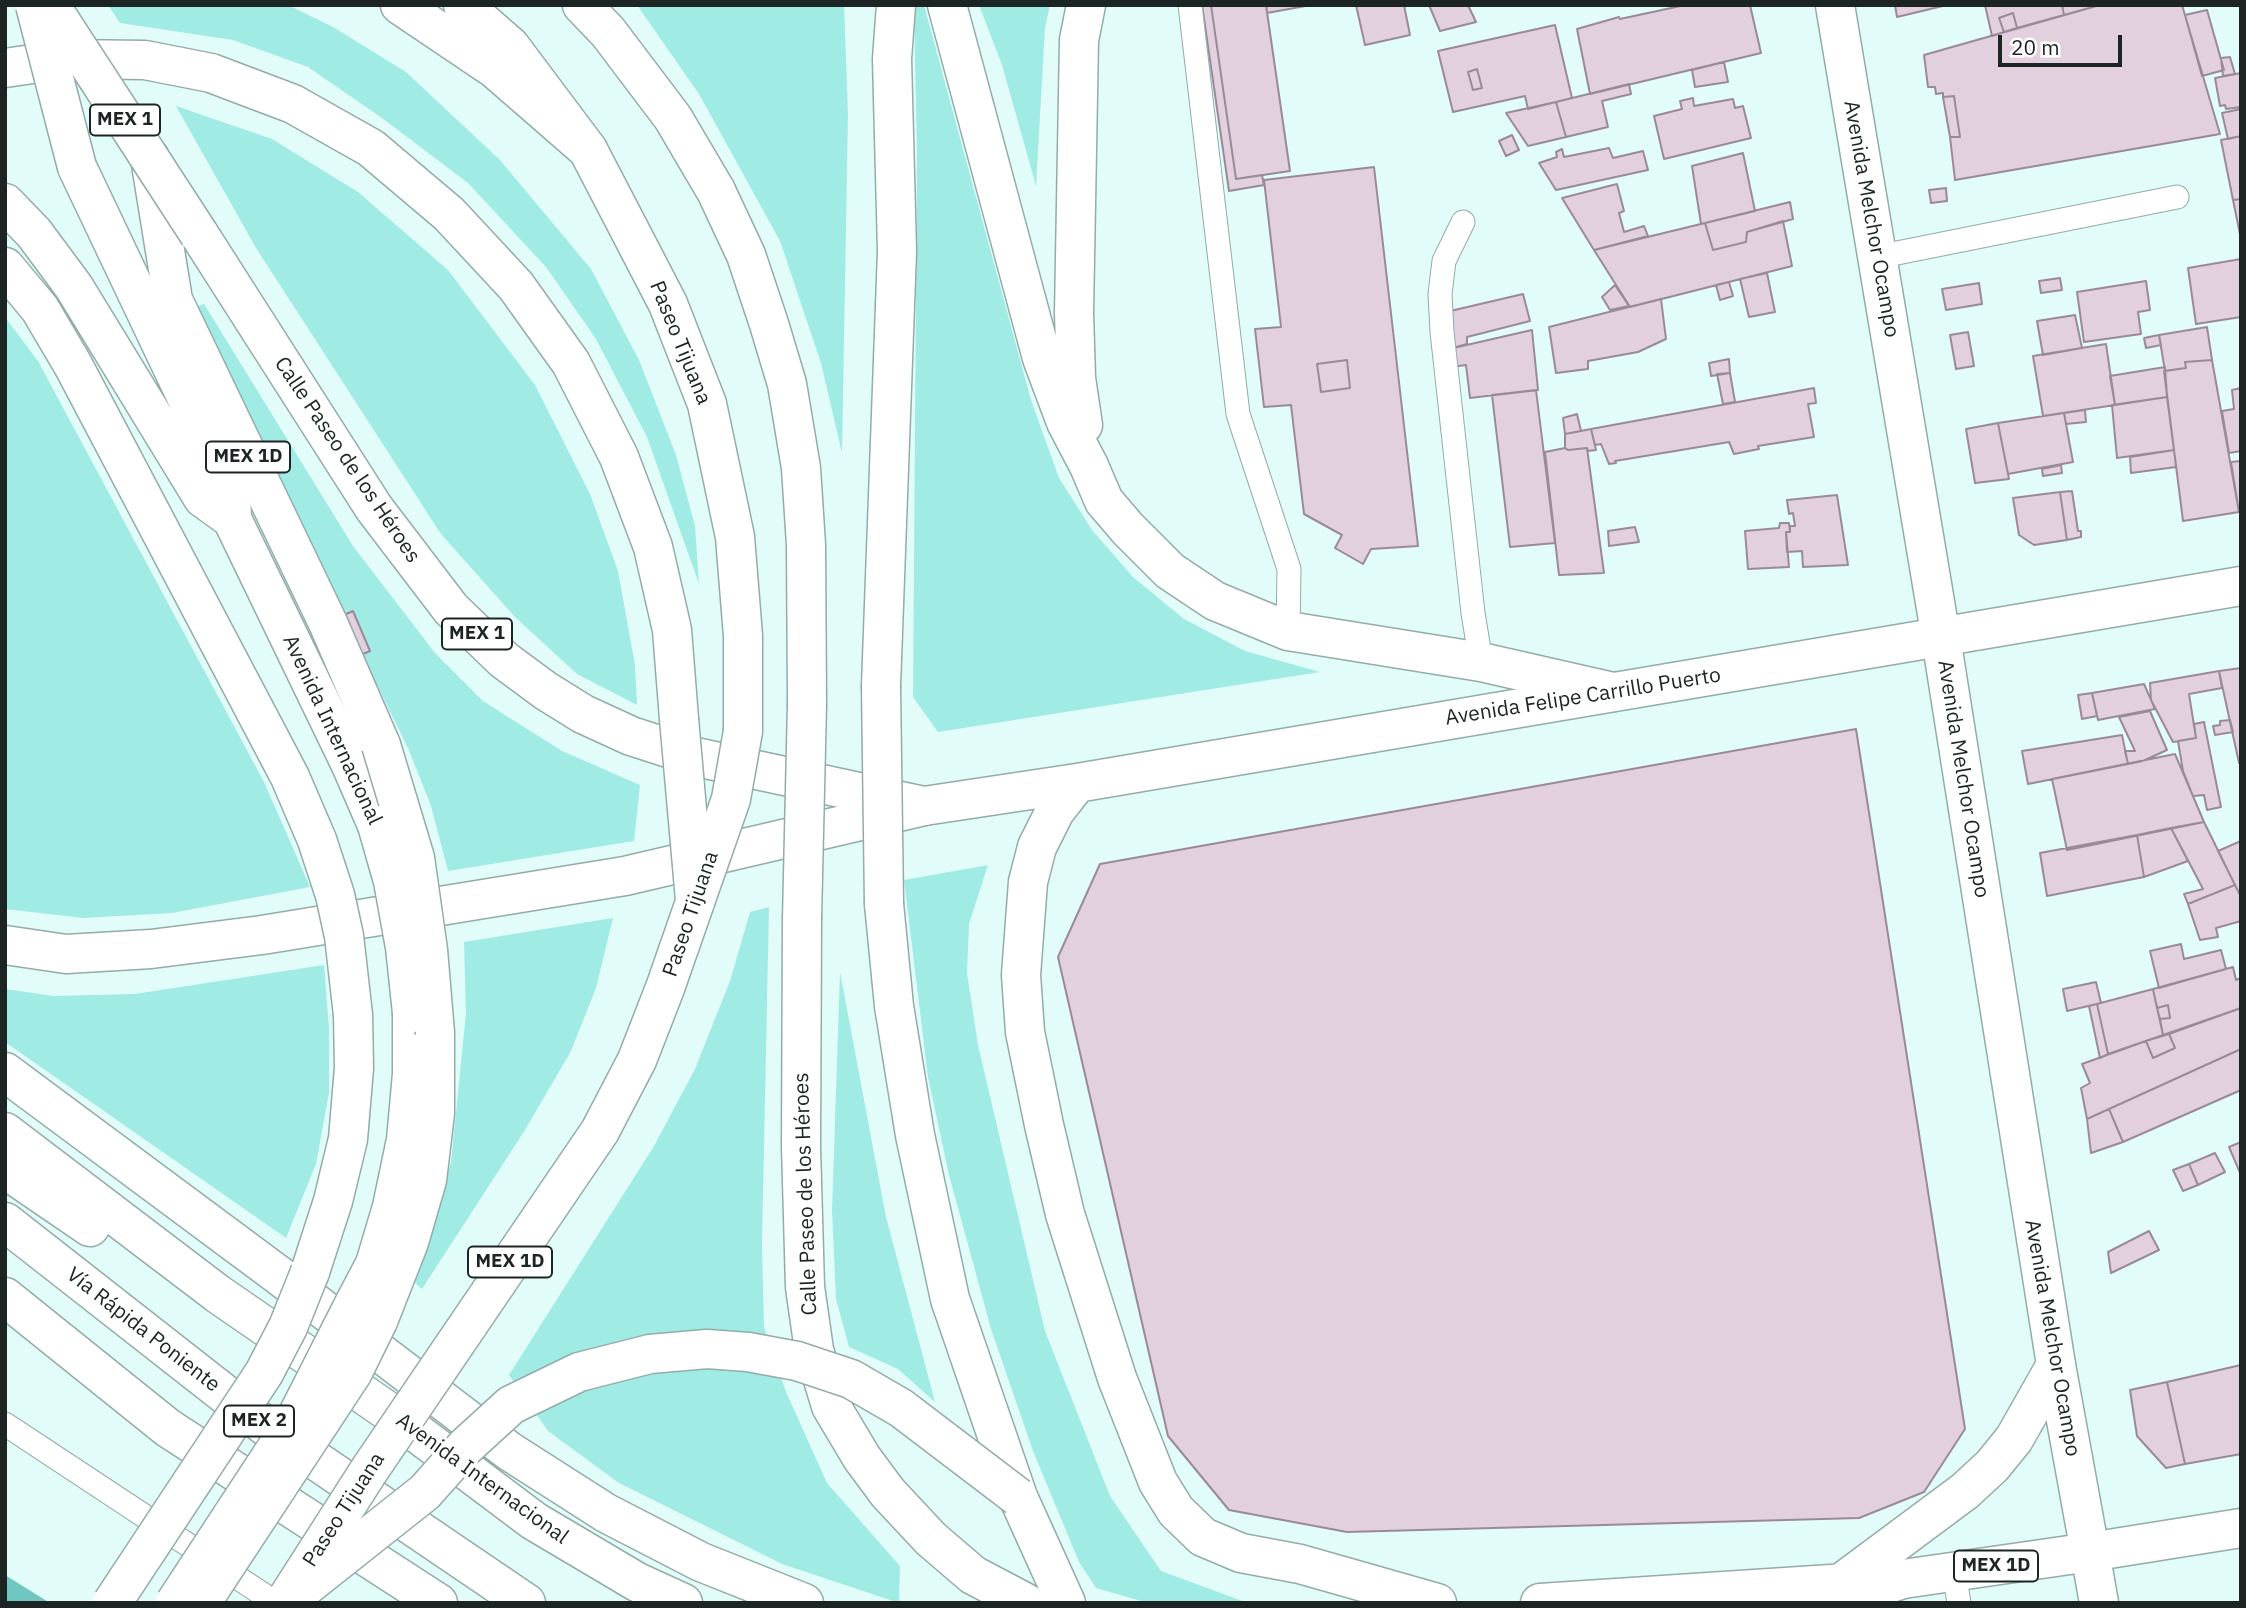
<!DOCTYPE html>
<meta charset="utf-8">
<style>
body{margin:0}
#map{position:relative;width:2246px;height:1608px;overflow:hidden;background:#e2fcf9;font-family:"IBM Plex Sans",sans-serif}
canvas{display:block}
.frame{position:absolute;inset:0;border:7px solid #1c2524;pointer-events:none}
.scale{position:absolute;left:1998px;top:35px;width:124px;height:32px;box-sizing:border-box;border:4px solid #1c2524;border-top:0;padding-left:9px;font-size:21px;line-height:24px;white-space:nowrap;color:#1c2524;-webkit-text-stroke:5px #fff;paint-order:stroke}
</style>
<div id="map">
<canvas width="2246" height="1608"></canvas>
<div class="frame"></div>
<div class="scale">20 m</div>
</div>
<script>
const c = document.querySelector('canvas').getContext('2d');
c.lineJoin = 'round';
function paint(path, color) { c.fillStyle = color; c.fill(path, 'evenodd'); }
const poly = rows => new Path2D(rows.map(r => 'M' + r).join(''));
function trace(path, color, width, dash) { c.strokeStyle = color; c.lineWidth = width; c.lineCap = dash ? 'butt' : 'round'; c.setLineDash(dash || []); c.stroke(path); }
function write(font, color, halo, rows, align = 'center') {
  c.font = font + ' "IBM Plex Sans",sans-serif'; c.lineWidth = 7; c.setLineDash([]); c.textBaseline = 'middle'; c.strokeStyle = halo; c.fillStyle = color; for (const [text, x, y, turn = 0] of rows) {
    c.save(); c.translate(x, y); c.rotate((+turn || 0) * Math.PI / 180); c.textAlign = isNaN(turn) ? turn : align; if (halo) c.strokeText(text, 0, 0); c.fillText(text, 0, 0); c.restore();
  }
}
paint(poly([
 [108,5,288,5,333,27,406,72,500,160,591,269,639,360,676,455,695,526,699,584,647,437,596,339,546,267,468,183,382,118,308,67,233,40,120,23],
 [637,5,844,5,848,114,842,453,821,363,780,241,699,94],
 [914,5,924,5,1031,400,1059,478,1092,530,1133,577,1184,619,1245,651,1320,672,938,732,913,697,917,157],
 [979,5,1050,5,1045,28,1036,186,1002,65],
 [176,106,272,139,358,192,448,270,535,385,590,494,618,571,635,665,637,705,577,674,515,617,441,534,256,248],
 [204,304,353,546,435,653,483,701,562,751,640,785,634,841,448,871,431,806,408,748,192,309],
 [5,317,38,361,264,782,310,887,172,913,83,918,5,909],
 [988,865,969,924,967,973,978,1045,1045,1331,1110,1496,1161,1571,1248,1603,1148,1603,1096,1588,1079,1562,1033,1451,991,1329,949,1175,928,1077,904,880],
 [769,907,762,1243,764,1327,786,1392,827,1483,900,1566,899,1603,782,1564,619,1483,548,1431,509,1375,654,1146,695,1069,730,981,750,912],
 [613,918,596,988,571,1051,525,1130,422,1289,415,1283,451,1162,466,1013,464,942],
 [324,965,329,1028,329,1093,316,1164,286,1238,5,1042,5,989,54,996,135,994],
 [840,972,886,1217,935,1402,898,1369,849,1347,836,1299,832,1210]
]), '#a1ebe5');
paint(poly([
 [5,1575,50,1603,5,1603]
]), '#70c6c0');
const building = poly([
 [1202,5,1211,5,1236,179,1262,175,1264,185,1229,191,1202,5],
 [1211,5,1266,5,1290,171,1236,179,1211,5],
 [1266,5,1311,5,1267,13,1266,5],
 [1356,5,1404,5,1410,35,1365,45,1356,5],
 [1429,5,1468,5,1476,22,1440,31,1429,5],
 [1685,5,1750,5,1761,53,1590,94,1577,29,1619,17,1620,19,1685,5],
 [1895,5,1947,5,1897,17,1895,5],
 [1985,5,2062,5,2064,15,2017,28,2013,13,1999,18,2004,32,1992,36,1985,5],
 [2062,5,2093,5,2093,7,2064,15,2062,5],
 [2100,5,2182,5,2220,134,1955,180,1950,137,1960,137,1954,96,1943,97,1943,93,1936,94,1935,87,1928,87,1924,55,2100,5],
 [2207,10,2224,70,2202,76,2185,15,2207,10],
 [2013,13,2017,28,2004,32,1999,18,2013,13],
 [1555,25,1572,98,1528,109,1525,96,1453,112,1438,51,1555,25],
 [1477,69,1482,88,1473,90,1468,72,1477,69],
 [2230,57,2235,74,2223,76,2221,58,2230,57],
 [1724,62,1728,82,1695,87,1692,70,1724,62],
 [1477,69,1482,88,1473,90,1468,72,1477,69],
 [2241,73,2241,107,2226,109,2225,105,2220,106,2215,78,2241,73],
 [1629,84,1631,94,1602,101,1608,127,1566,137,1556,102,1629,84],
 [1954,96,1960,137,1950,137,1943,97,1954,96],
 [1693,98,1694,106,1733,99,1735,108,1743,106,1751,138,1664,159,1654,116,1682,109,1680,101,1693,98],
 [1556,102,1566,137,1528,146,1506,113,1556,102],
 [2241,109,2241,136,2228,139,2222,113,2241,109],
 [1512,135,1519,150,1506,156,1499,141,1512,135],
 [2241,136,2241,199,2233,200,2221,140,2241,136],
 [1609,148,1613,158,1643,151,1648,170,1556,190,1539,163,1557,157,1556,152,1562,149,1564,157,1609,148],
 [1743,153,1755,211,1701,224,1692,166,1743,153],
 [1374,167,1418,546,1371,549,1363,564,1335,548,1342,535,1304,514,1291,405,1264,407,1255,329,1281,327,1264,180,1374,167],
 [1347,360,1350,388,1321,392,1317,364,1347,360],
 [1617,184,1624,211,1619,213,1624,232,1644,226,1648,236,1594,250,1562,198,1617,184],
 [1946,188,1947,201,1931,203,1929,190,1946,188],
 [2241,199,2241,239,2233,200,2241,199],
 [1790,202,1793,219,1747,232,1746,242,1713,250,1705,223,1790,202],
 [1783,221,1792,266,1630,307,1594,250,1705,223,1713,250,1746,242,1747,232,1783,221],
 [2241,259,2241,317,2196,324,2188,268,2241,259],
 [1767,273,1775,312,1749,317,1740,279,1767,273],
 [2060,278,2062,290,2041,293,2039,281,2060,278],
 [2146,281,2150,310,2138,312,2141,334,2084,342,2077,292,2146,281],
 [1729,282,1733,296,1720,300,1716,285,1729,282],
 [1979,283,1982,304,1946,310,1942,289,1979,283],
 [1615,285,1629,306,1610,310,1602,297,1615,285],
 [1523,294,1530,321,1467,337,1467,344,1449,349,1446,312,1523,294],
 [1661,299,1666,339,1638,352,1588,361,1588,369,1556,373,1549,327,1661,299],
 [2075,315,2082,348,2043,355,2037,321,2075,315],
 [2207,327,2212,360,2185,362,2186,368,2165,371,2159,335,2207,327],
 [1532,330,1538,390,1470,398,1466,365,1452,367,1449,349,1532,330],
 [1968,332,1974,366,1956,369,1950,335,1968,332],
 [2159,335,2161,345,2146,348,2144,338,2159,335],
 [2106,344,2115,405,2043,416,2033,356,2106,344],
 [1729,359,1730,373,1711,376,1709,363,1729,359],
 [1347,360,1350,388,1321,392,1317,364,1347,360],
 [2212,360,2239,512,2183,521,2164,371,2186,368,2185,362,2212,360],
 [2165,367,2167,397,2115,405,2110,376,2165,367],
 [1730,373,1735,402,1723,404,1717,374,1730,373],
 [1814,388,1816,403,1808,404,1814,437,1758,446,1759,449,1734,454,1729,442,1615,461,1616,463,1609,464,1601,444,1595,445,1591,429,1814,388],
 [2241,388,2241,451,2229,453,2222,411,2234,409,2232,390,2241,388],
 [1536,390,1555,543,1510,547,1492,395,1536,390],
 [2167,397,2174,450,2117,458,2112,405,2167,397],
 [2085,410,2086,422,2066,424,2064,413,2085,410],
 [2064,413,2073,462,2008,474,1998,423,2064,413],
 [1577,414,1581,431,1565,434,1563,418,1577,414],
 [1998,423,2009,479,1975,483,1966,429,1998,423],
 [1591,429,1596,450,1588,451,1587,448,1568,450,1565,448,1565,434,1591,429],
 [1565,448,1568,450,1587,448,1604,573,1559,575,1545,452,1565,448],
 [2174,450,2176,467,2131,473,2130,457,2174,450],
 [2241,461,2241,506,2238,506,2231,462,2241,461],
 [2061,465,2062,473,2043,476,2042,469,2061,465],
 [2072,491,2078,531,2081,531,2081,537,2067,540,2060,492,2072,491],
 [2060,492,2067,540,2034,545,2019,535,2013,498,2060,492],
 [1837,495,1848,565,1803,567,1802,551,1787,552,1786,532,1790,532,1790,526,1795,526,1793,513,1789,514,1787,500,1837,495],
 [1780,523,1789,523,1790,532,1786,532,1789,567,1748,569,1745,531,1779,528,1780,523],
 [1635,527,1639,542,1609,546,1608,531,1635,527],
 [353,611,370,651,330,668,312,629,353,611],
 [2241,668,2241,763,2239,763,2219,671,2241,668],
 [2219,671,2222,688,2189,694,2196,738,2173,742,2151,700,2150,683,2219,671],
 [2144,684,2155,709,2098,720,2092,693,2144,684],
 [2092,693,2097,716,2082,719,2078,695,2092,693],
 [2150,711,2167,750,2143,761,2128,764,2125,751,2135,751,2119,717,2150,711],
 [2230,720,2233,732,2215,735,2213,726,2220,725,2220,721,2230,720],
 [2204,722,2221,807,2207,810,2204,795,2193,796,2183,771,2178,741,2196,738,2194,724,2204,722],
 [1856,729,1965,1429,1924,1492,1859,1518,1347,1532,1229,1510,1168,1436,1058,957,1100,864,1856,729],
 [2122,735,2128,764,2028,784,2022,751,2122,735],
 [2175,754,2204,822,2067,850,2052,779,2175,754],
 [2204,822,2235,885,2188,904,2184,894,2203,889,2171,828,2204,822],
 [2171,828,2188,861,2144,877,2137,835,2171,828],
 [2137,835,2144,877,2047,896,2040,853,2137,835],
 [2241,841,2241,897,2218,851,2241,841],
 [2235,885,2241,897,2241,921,2216,928,2218,937,2200,940,2188,904,2235,885],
 [2181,944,2184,959,2221,950,2226,969,2159,988,2150,951,2181,944],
 [2233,967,2236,980,2241,978,2241,1008,2163,1035,2160,1019,2170,1018,2168,1005,2157,1008,2153,989,2233,967],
 [2096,982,2101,1003,2067,1011,2063,989,2096,982],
 [2153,989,2163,1035,2108,1054,2097,1004,2153,989],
 [2097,1004,2108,1054,2100,1058,2089,1006,2097,1004],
 [2168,1005,2170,1018,2160,1019,2157,1008,2168,1005],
 [2241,1008,2241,1049,2087,1119,2081,1088,2090,1083,2082,1064,2146,1041,2153,1058,2175,1048,2169,1034,2241,1008],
 [2169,1034,2175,1048,2153,1058,2146,1041,2169,1034],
 [2241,1049,2241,1090,2123,1142,2109,1109,2241,1049],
 [2109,1109,2123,1142,2091,1153,2087,1119,2109,1109],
 [2241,1142,2241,1175,2229,1147,2241,1142],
 [2215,1153,2225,1172,2198,1185,2189,1164,2215,1153],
 [2189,1164,2198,1185,2183,1191,2173,1170,2189,1164],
 [2149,1231,2159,1250,2111,1273,2108,1252,2149,1231],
 [2241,1365,2241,1454,2185,1464,2167,1382,2241,1365],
 [2167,1382,2185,1464,2166,1468,2137,1436,2130,1390,2167,1382]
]);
paint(building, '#e2d0df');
trace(building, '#9a8a98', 2);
const service = poly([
 [1190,5,1238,414,1289,569,1288,631],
 [1463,222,1444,261,1440,294,1442,332,1473,613,1481,662],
 [1877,257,2177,197],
 [5,1424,276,1603],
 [1954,1572,1959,1603]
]);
const tertiary = poly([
 [1835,5,1941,638,2056,1365,2090,1552]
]);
const secondary = poly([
 [947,5,1042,358,1066,422,1089,466,1104,501,1128,529,1170,571,1215,601,1288,631,1481,662,1613,692],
 [1083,425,1076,378,1074,313,1079,40,1086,5]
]);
const primary = poly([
 [582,5,608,32,673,118,716,191,746,255,769,324,787,384,801,468,806,545,807,704],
 [150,158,173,300,328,623,381,745],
 [199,234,374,508,451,609,504,660,546,691,583,714,631,736,696,757,924,806,1077,783,2241,586],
 [1077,783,1055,811,1037,847,1028,882,1021,975,1025,1032,1044,1125,1065,1214,1117,1378,1158,1482,1176,1511,1203,1537,1241,1553,1300,1564,1437,1603],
 [802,919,801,1147,805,1287,814,1350,831,1406,862,1458,888,1493,931,1539,973,1575,1026,1603],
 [378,1321,409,1242,427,1180,435,1113,435,1033],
 [2090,1552,2241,1528],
 [1840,1584,1965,1491,1992,1466,2014,1439,2056,1365],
 [1540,1603,1877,1581]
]);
const trunk = poly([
 [463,5,510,46,588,150,668,304,707,404,735,537,743,636,743,731],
 [5,1222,268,1428,526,1603],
 [1831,1603,1903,1579,2090,1552,2099,1603]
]);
const motorway = poly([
 [400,5,495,69,588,150],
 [5,68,66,59,145,60,211,73,293,104,371,148,449,214,516,286,571,363,619,457,653,547,672,630,679,719],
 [77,167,231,491,232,519],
 [5,203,34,233,74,287,203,498,232,519,351,765,377,825],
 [5,267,40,309,73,365,290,777,317,840],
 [881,686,897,251,892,59,896,5],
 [884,904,894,1006,915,1135,950,1299,1018,1497,1066,1603],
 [5,945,66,954,151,949,262,935,625,876,924,806],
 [5,1072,277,1274,509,1451,606,1513,701,1562,804,1603],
 [5,1132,218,1294,389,1412,534,1521,637,1582,683,1603],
 [5,1169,90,1227],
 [310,1272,333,1201,348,1139,354,1068,353,1015],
 [5,1297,168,1428,438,1603],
 [354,1304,375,1264,392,1207,406,1140,412,1074,412,1013]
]);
trace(service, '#93aca9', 25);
trace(tertiary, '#93aca9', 41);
trace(secondary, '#93aca9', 41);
trace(primary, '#93aca9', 41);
trace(trunk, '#93aca9', 41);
trace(motorway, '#93aca9', 41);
trace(service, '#fff', 23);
trace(tertiary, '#fff', 38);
trace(secondary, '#fff', 38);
trace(primary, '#fff', 38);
trace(trunk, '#fff', 38);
trace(motorway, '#fff', 38);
const primaryBridge = poly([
 [50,5,199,234],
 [381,745,415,858,428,950,435,1033],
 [802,919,807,704],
 [201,1603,353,1372,378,1321]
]);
const trunkBridge = poly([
 [288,1597,370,1469,600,1131,637,1060,665,988,731,799,743,731]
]);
const motorwayBridge = poly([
 [35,5,77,167],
 [881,686,884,904],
 [679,719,695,900],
 [377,825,393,881,405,947,412,1013],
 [317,840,335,895,344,936,353,1015],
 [112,1603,264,1373,288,1327,310,1272],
 [175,1603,295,1420,354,1304],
 [285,1603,425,1492,465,1447,511,1405,579,1372,650,1354,707,1349,748,1352,797,1361,851,1379,901,1408,1018,1497]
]);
trace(primaryBridge, '#93aca9', 41, []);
trace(trunkBridge, '#93aca9', 41, []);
trace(motorwayBridge, '#93aca9', 41, []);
trace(primaryBridge, '#fff', 38);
trace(trunkBridge, '#fff', 38);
trace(motorwayBridge, '#fff', 38);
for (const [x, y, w] of [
 [125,120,70],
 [248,457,84],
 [477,634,70],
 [510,1262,84],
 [259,1421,70],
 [1996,1566,84]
]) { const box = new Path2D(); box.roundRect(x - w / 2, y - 15.5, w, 31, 5); c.fillStyle = '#fff'; c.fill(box); trace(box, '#1c2524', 2); }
write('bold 19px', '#1c2524', null, [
 ["MEX 1",125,120],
 ["MEX 1D",248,457],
 ["MEX 1",477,634],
 ["MEX 1D",510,1262],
 ["MEX 2",259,1421],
 ["MEX 1D",1996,1566]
]);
write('21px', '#1c2524', '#fff', [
 ["Avenida Melchor Ocampo",1871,219,80],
 ["Paseo Tijuana",680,343,68],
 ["Calle Paseo de los Héroes",347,460,56],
 ["Avenida Felipe Carrillo Puerto",1583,697,-9],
 ["Avenida Internacional",332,730,65],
 ["Avenida Melchor Ocampo",1963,779,81],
 ["Paseo Tijuana",691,914,-71],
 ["Calle Paseo de los Héroes",806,1194,-92],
 ["Vía Rápida Poniente",143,1330,38],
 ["Avenida Melchor Ocampo",2052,1338,80],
 ["Avenida Internacional",482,1479,36],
 ["Paseo Tijuana",344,1510,-57]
]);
</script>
